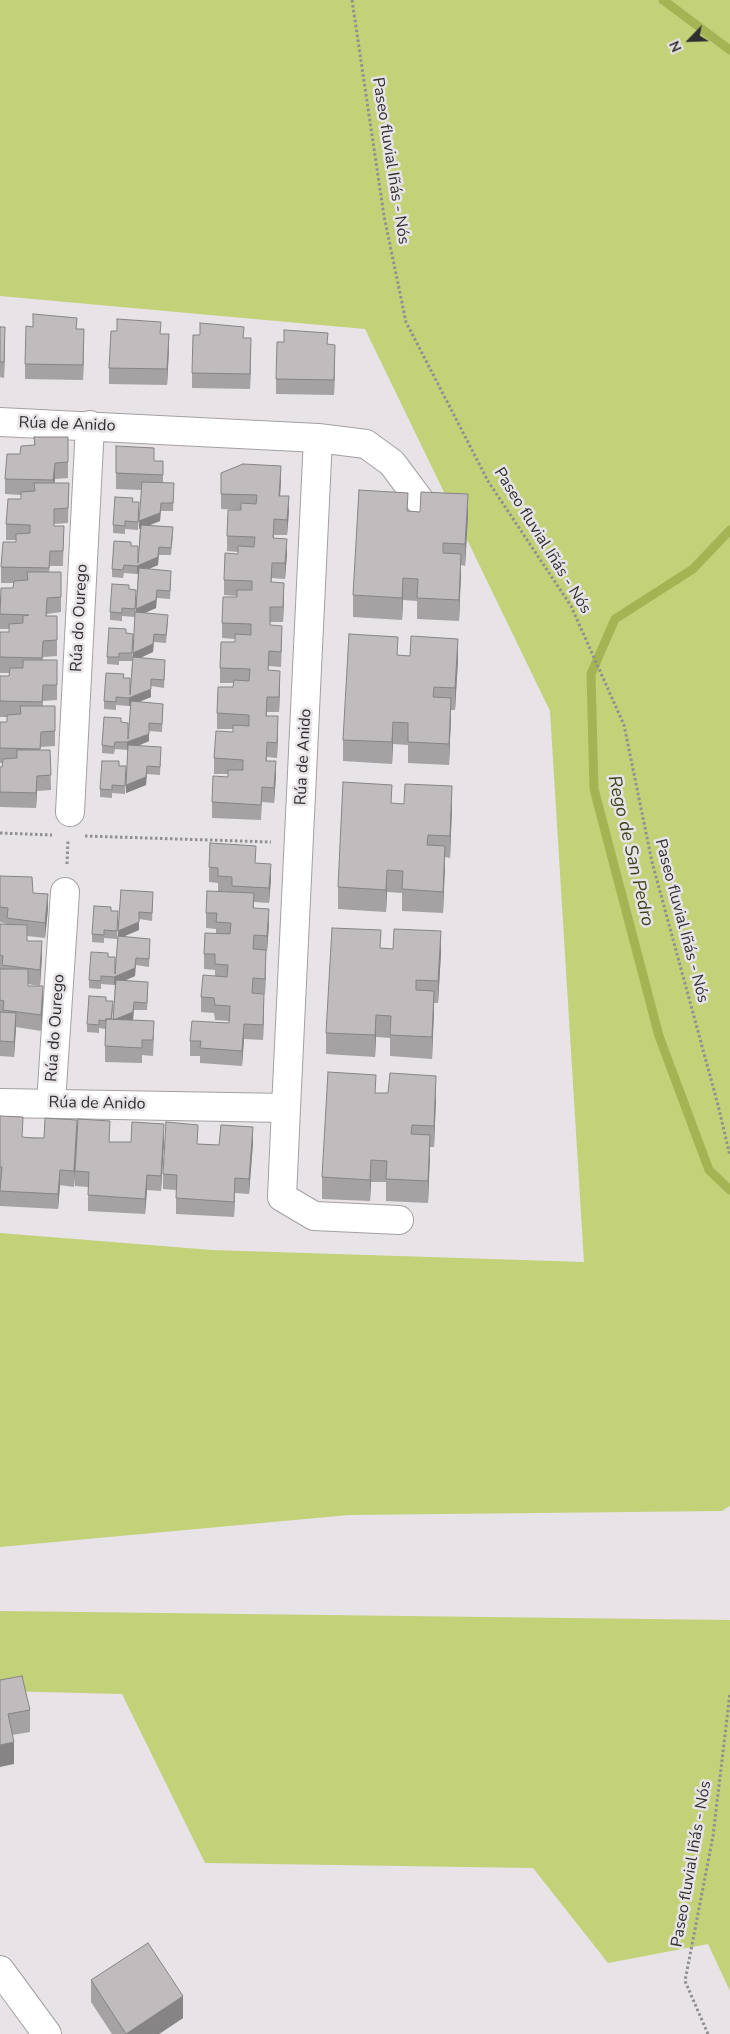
<!DOCTYPE html>
<meta charset="utf-8">
<style>
body{margin:0}
#map{position:relative;width:730px;height:2034px;overflow:hidden;background:#e7e3e6;font-family:"Nunito Sans",sans-serif}
canvas{display:block}
.north{position:absolute;left:665px;top:15px;width:50px;height:50px;-webkit-text-stroke:4px #e7e3e6;paint-order:stroke;rotate:246deg;font-size:14px;font-weight:700;line-height:20px;text-align:center;color:#302f30}
.north::after{content:'';display:block;margin:auto;width:18px;height:22px;background:#302f30;clip-path:polygon(50% 0,100% 100%,50% 72%,0 100%)}
</style>
<div id="map">
<canvas width="730" height="2034"></canvas>
<div class="north">N</div>
</div>
<script>
const c = document.querySelector('canvas').getContext('2d');
c.lineJoin = 'round';
function paint(path, color) { c.fillStyle = color; c.fill(path, 'evenodd'); }
const poly = rows => new Path2D(rows.map(r => 'M' + r).join(''));
function trace(path, color, width, dash) { c.strokeStyle = color; c.lineWidth = width; c.lineCap = dash ? 'butt' : 'round'; c.setLineDash(dash || []); c.stroke(path); }
function write(font, color, halo, rows, align = 'center') {
  c.font = font + ' "Nunito Sans",sans-serif'; c.lineWidth = 5; c.setLineDash([]); c.textBaseline = 'middle'; c.strokeStyle = halo; c.fillStyle = color; for (const [text, x, y, turn = 0] of rows) {
    c.save(); c.translate(x, y); c.rotate((+turn || 0) * Math.PI / 180); c.textAlign = isNaN(turn) ? turn : align; if (halo) c.strokeText(text, 0, 0); c.fillText(text, 0, 0); c.restore();
  }
}
paint(poly([
 [0,0,730,0,730,1506,722,1511,349,1515,0,1547,0,1233,212,1250,584,1262,550,711,365,329,0,296],
 [0,1611,730,1620,730,1991,708,1944,608,1963,533,1868,205,1863,122,1694,0,1691]
]), '#c3d179');
trace(poly([
 [663,0,730,50],
 [730,530,693,569,615,619,591,674,594,789,659,1036,709,1170,730,1190]
]), '#a4b353', 9);
const minor = poly([
 [0,422,318,438,286,1108,0,1103],
 [318,438,366,444,392,463,421,502],
 [70,812,90,425],
 [51,1103,65,892],
 [286,1108,282,1197,314,1216,399,1220]
]);
const highway = poly([
 [0,1970,47,2034]
]);
trace(minor, '#a4a0a2', 30);
trace(highway, '#a4a0a2', 30);
trace(poly([
 [352,0,384,216,406,322,488,481,571,606,624,725,652,862,718,1105,730,1156],
 [0,833,52,835],
 [85,836,271,842],
 [67,864,68,840],
 [708,2034,685,1981,713,1836,730,1693]
]), '#918f91', 3, [2.5, 2.5]);
trace(minor, '#fff', 28);
trace(highway, '#fff', 28);
paint(poly([
 [0,327,5,342,4,378,0,377],
 [161,334,169,349,167,385,109,384,109,368],
 [244,338,251,353,250,389,192,388,192,373],
 [84,344,83,380,25,379,25,364],
 [328,344,335,360,334,395,276,394,276,379],
 [34,437,68,437,68,478,55,479,54,483,69,483,68,523,54,524,54,526,64,526,63,566,50,566,49,572,61,572,61,612,47,614,47,616,57,616,57,656,43,657,43,660,57,660,57,700,43,701,43,706,55,706,55,746,41,747,40,750,50,750,51,790,37,791,36,808,0,807,0,767,2,767,3,763,0,763,0,722,7,722,7,717,0,717,0,676,9,676,9,673,0,673,0,632,9,632,9,629,0,629,0,596,13,588,13,583,1,583,1,567,16,542,16,540,6,540,6,524,21,499,21,495,5,494,5,479,20,454,34,445],
 [116,446,154,461,163,461,163,483,174,491,173,511,161,511,160,521,148,526,173,535,171,555,159,555,158,565,148,569,171,579,170,599,157,598,156,608,144,613,168,623,166,643,154,642,153,652,140,658,165,668,164,688,151,686,151,697,138,702,163,712,162,732,149,731,149,741,138,746,161,755,160,775,147,774,146,785,126,793,128,750,115,749,114,754,102,753,102,745,121,722,128,739,131,705,129,706,116,705,116,710,104,709,104,701,124,678,130,695,138,573,137,574,124,573,123,578,112,577,112,569,131,546,138,563,140,529,139,529,142,490,116,489],
 [281,481,280,496,289,511,287,535,274,535,274,538,287,554,285,579,272,578,271,582,284,598,283,622,270,622,270,625,282,641,281,667,269,666,268,670,280,686,279,712,267,712,267,716,278,732,277,758,267,757,267,761,276,776,274,803,262,802,261,820,212,818,212,802,228,777,228,774,214,774,214,758,233,732,233,729,217,729,217,713,233,687,233,683,220,683,220,668,235,642,235,639,222,638,222,623,237,597,237,596,224,595,224,580,238,554,238,552,227,551,227,536,241,510,221,509,221,494],
 [133,502,139,510,138,530,125,529,125,534,113,533,113,525],
 [408,511,468,516,465,566,461,565,459,621,417,619,417,601,403,600,402,620,353,617,353,595],
 [129,589,136,597,135,617,122,616,122,621,110,620,110,612],
 [126,633,133,641,132,661,119,661,119,665,107,664,107,657],
 [398,655,458,660,455,710,451,710,449,765,408,763,408,745,393,744,392,764,343,761,343,740],
 [119,766,126,774,125,794,112,793,112,798,100,797,100,789],
 [392,803,452,808,450,858,445,857,443,913,402,911,402,893,387,892,386,912,338,909,338,887],
 [256,863,271,879,269,903,254,902,254,908,269,924,267,951,266,951,265,994,253,993,264,1009,263,1040,244,1039,242,1066,200,1063,200,1056,190,1056,190,1041,229,1023,229,1021,215,1020,214,1013,201,1012,201,997,215,976,215,970,204,969,204,954,216,933,216,929,206,928,206,913,218,891,218,883,209,882,209,867],
 [0,876,33,893,48,909,45,938,27,936,27,941,42,956,40,986,28,984,28,986,43,1001,41,1031,16,1027,14,1057,0,1056,0,924,7,924,0,922],
 [121,890,153,900,152,921,139,919,139,930,123,936,150,946,149,967,136,965,135,976,124,981,148,990,147,1010,134,1010,133,1020,154,1036,153,1056,142,1055,142,1063,105,1062,105,1029,99,1028,99,1033,87,1032,87,1024,106,1001,113,1009,112,1019,113,1019,115,984,114,985,101,984,101,989,89,988,89,980,108,957,115,974,118,936],
 [118,919,117,939,104,938,104,943,92,942,92,934],
 [381,948,441,953,438,1003,434,1003,432,1059,390,1056,390,1038,376,1037,375,1057,326,1054,326,1033],
 [376,1093,436,1098,434,1147,430,1147,428,1203,386,1201,386,1182,371,1182,370,1201,322,1199,322,1177],
 [0,1116,23,1137,44,1138,77,1135,74,1187,60,1185,58,1209,0,1206],
 [164,1140,161,1191,147,1190,145,1214,88,1211,88,1187,75,1186,75,1171,110,1142,131,1142],
 [253,1143,249,1194,235,1193,234,1217,176,1214,176,1190,163,1189,163,1174,198,1144,219,1145],
 [0,1680,30,1710,30,1732,12,1735,14,1764],
 [91,1980,183,2018,159,2034,112,2034,91,2002]
]), '#a5a2a3');
paint(poly([
 [5,327,5,342,4,378,4,362],
 [84,329,84,344,83,380,83,365],
 [169,334,169,349,167,385,167,369],
 [251,338,251,353,250,389,250,374],
 [335,345,335,360,334,395,334,380],
 [55,463,55,479,53,496,53,480],
 [281,466,281,481,279,511,279,496],
 [468,494,468,516,465,566,465,544],
 [289,496,289,511,287,535,287,520],
 [161,503,160,521,139,529,139,521],
 [287,539,287,554,285,579,285,563],
 [159,547,158,565,137,574,137,566],
 [461,554,461,575,459,621,459,600],
 [403,578,403,600,402,620,402,598],
 [284,583,284,598,283,622,283,607],
 [157,590,156,608,136,617,136,609],
 [154,634,153,652,133,661,133,653],
 [458,639,458,660,455,710,455,688],
 [280,671,280,686,279,712,279,697],
 [151,679,151,697,129,706,129,698],
 [451,698,451,719,449,765,449,744],
 [278,716,278,732,277,758,277,743],
 [393,722,393,744,392,764,392,742],
 [149,723,149,741,127,750,127,742],
 [276,761,276,776,274,803,274,788],
 [147,766,146,785,126,793,126,785],
 [37,776,37,791,36,808,36,793],
 [452,786,452,808,450,858,450,836],
 [445,846,445,867,443,913,443,892],
 [271,864,271,879,269,903,269,888],
 [387,870,387,892,386,912,386,890],
 [48,894,48,909,45,938,45,923],
 [269,909,269,924,267,951,267,936],
 [139,912,139,930,118,939,118,931],
 [441,931,441,953,438,1003,438,981],
 [42,941,42,956,40,986,40,970],
 [266,950,266,965,265,994,265,979],
 [136,958,135,976,114,985,114,977],
 [43,986,43,1001,41,1031,41,1015],
 [434,991,434,1013,432,1059,432,1037],
 [264,994,264,1009,263,1040,263,1025],
 [134,1002,133,1020,113,1021],
 [16,1013,16,1028,14,1057,14,1042],
 [376,1015,376,1037,375,1057,375,1035],
 [244,1024,244,1039,242,1066,242,1051],
 [436,1076,436,1098,434,1147,434,1126],
 [77,1120,77,1135,74,1187,74,1171],
 [164,1124,164,1140,161,1191,161,1176],
 [253,1127,253,1143,249,1194,249,1179],
 [430,1135,430,1157,428,1203,428,1181],
 [371,1160,371,1182,370,1201,370,1180],
 [60,1170,60,1185,58,1209,58,1194],
 [147,1175,147,1190,145,1214,145,1199],
 [235,1178,235,1193,234,1217,234,1202],
 [14,1742,14,1764,0,1767,0,1745],
 [183,1996,183,2018,159,2034,126,2034]
]), '#868485');
const building = poly([
 [33,314,77,318,76,329,84,329,83,365,25,364,26,326,33,327,33,314],
 [117,319,161,322,160,334,169,334,167,369,109,368,111,331,117,331,117,319],
 [200,323,244,327,243,338,251,338,250,374,192,373,193,335,200,335,200,323],
 [0,327,5,327,4,362,0,362,0,327],
 [284,330,328,333,327,344,335,345,334,380,276,379,277,342,284,342,284,330],
 [34,437,68,437,68,462,55,463,53,480,5,479,7,454,20,454,21,446,35,445,34,437],
 [116,446,154,448,154,461,163,461,163,475,116,473,116,446],
 [243,464,281,466,279,496,289,496,287,520,274,519,273,538,287,539,285,563,272,563,271,582,284,583,283,607,270,607,270,625,282,626,281,652,269,651,268,670,280,671,279,697,267,697,266,716,278,716,277,743,267,742,266,761,276,761,274,788,262,787,261,805,212,802,213,776,228,777,228,770,243,770,243,760,214,758,216,731,233,732,233,725,249,726,249,715,217,713,218,687,233,687,234,680,249,681,250,669,220,668,221,642,235,642,235,634,251,635,251,624,222,623,223,597,237,597,237,590,252,590,252,581,224,580,225,553,238,554,238,546,254,547,255,537,227,536,228,510,241,510,241,503,256,504,257,495,221,494,221,473,243,464],
 [142,482,174,483,173,503,161,503,160,513,139,521,142,482],
 [34,483,69,483,68,508,54,509,54,526,64,526,63,551,50,551,49,568,1,567,3,542,16,542,16,534,30,533,30,525,6,524,8,499,21,499,21,492,35,491,34,483],
 [359,490,408,493,407,511,420,512,421,492,468,494,465,544,443,543,443,553,461,554,459,600,417,598,418,579,403,578,402,598,353,595,359,490],
 [115,497,133,498,132,502,139,502,138,522,125,521,125,526,113,525,115,497],
 [141,525,173,527,171,548,159,547,158,557,137,566,124,565,123,570,112,569,114,541,131,542,131,546,138,546,138,563,141,525],
 [139,568,171,571,170,591,157,590,156,600,136,609,139,568],
 [27,572,61,572,61,597,47,598,46,616,57,616,57,640,43,641,42,658,0,657,0,632,9,632,9,624,23,623,23,616,29,615,0,614,1,588,13,588,14,581,28,580,27,572],
 [112,584,129,585,129,589,136,590,135,609,122,608,122,613,110,612,112,584],
 [135,612,168,615,166,635,154,634,153,644,133,653,135,612],
 [109,628,126,629,126,633,133,634,132,653,119,653,119,657,107,657,109,628],
 [349,634,398,637,397,655,410,656,411,636,458,639,455,688,434,687,433,697,451,698,449,744,408,742,408,723,393,722,392,742,343,740,349,634],
 [133,657,165,660,164,680,151,679,151,689,129,698,116,697,116,702,104,701,106,673,124,674,123,678,130,678,130,695,133,657],
 [23,660,57,660,57,685,43,685,42,702,0,701,0,676,9,676,10,668,23,668,23,660],
 [131,701,163,704,162,724,149,723,149,734,127,742,115,742,114,747,102,745,104,717,121,718,121,722,128,723,128,739,131,701],
 [20,706,55,706,55,731,41,732,40,749,0,748,0,722,7,722,7,715,21,714,20,706],
 [128,745,161,747,160,767,147,766,146,777,126,785,128,745],
 [17,750,50,750,51,775,37,776,36,793,0,792,0,767,2,767,3,759,17,758,17,750],
 [102,761,119,761,119,766,126,766,125,786,112,785,112,790,100,789,102,761],
 [343,782,392,785,391,803,404,804,405,784,452,786,450,836,428,835,427,845,445,846,443,892,402,889,403,871,387,870,386,890,338,887,343,782],
 [210,843,256,846,255,863,271,864,269,888,232,886,232,877,218,876,218,868,209,867,210,843],
 [0,876,32,877,33,893,48,894,45,923,7,918,8,908,0,907,0,876],
 [121,890,153,892,152,913,139,912,139,922,118,931,121,890],
 [207,891,254,893,253,908,269,909,267,936,254,935,253,949,266,950,265,979,253,978,252,993,264,994,263,1025,244,1024,242,1051,200,1048,201,1041,190,1041,192,1021,229,1023,230,1006,215,1005,214,998,201,997,203,975,227,977,228,965,215,964,215,954,204,954,205,933,230,934,231,923,216,922,217,913,206,913,207,891],
 [94,906,111,907,111,911,118,911,117,931,104,930,104,935,92,934,94,906],
 [0,924,27,925,27,941,42,941,40,970,2,965,3,956,0,955,0,924],
 [332,928,381,930,380,948,393,949,394,929,441,931,438,981,416,980,416,990,434,991,432,1037,390,1035,391,1016,376,1015,375,1035,326,1033,332,928],
 [118,936,150,939,149,959,136,958,135,968,114,977,101,976,101,981,89,980,91,952,108,953,108,957,115,957,115,974,118,936],
 [0,969,28,969,28,986,43,986,41,1015,3,1010,4,1001,0,1000,0,969],
 [116,980,148,982,147,1003,134,1002,133,1012,116,1019,113,1019,116,980],
 [89,996,106,997,106,1001,113,1001,111,1019,106,1019,106,1021,99,1020,99,1025,87,1024,89,996],
 [0,1012,16,1013,14,1042,0,1041,0,1012],
 [106,1019,154,1021,153,1040,142,1040,142,1048,105,1046,106,1019],
 [328,1072,376,1075,375,1093,388,1093,390,1073,436,1076,434,1126,412,1125,411,1134,430,1135,428,1181,386,1179,387,1161,371,1160,370,1180,322,1177,328,1072],
 [0,1116,23,1117,22,1137,33,1138,44,1138,45,1118,77,1120,74,1171,60,1170,58,1194,0,1191,2,1167,0,1167,0,1116],
 [78,1119,110,1121,109,1142,131,1142,132,1122,164,1124,161,1176,147,1175,145,1199,88,1195,89,1172,75,1171,78,1119],
 [166,1122,198,1125,197,1144,219,1145,221,1125,253,1127,249,1179,235,1178,234,1202,176,1198,177,1175,163,1174,166,1122],
 [22,1676,30,1710,8,1714,14,1742,0,1745,0,1680,22,1676],
 [148,1943,183,1996,126,2034,91,1980,148,1943]
]);
paint(building, '#c0bcbe');
trace(building, '#868485', 1);
write('16px', '#302f30', '#e7e3e6', [
 ["Paseo fluvial Iñás - Nós",390,161,81],
 ["Rúa de Anido",67,425,2],
 ["Paseo fluvial Iñás - Nós",542,541,58],
 ["Rúa do Ourego",80,618,-87],
 ["Rúa de Anido",304,757,-87],
 ["Paseo fluvial Iñás - Nós",681,921,75],
 ["Rúa do Ourego",56,1028,-86],
 ["Rúa de Anido",97,1104,1],
 ["Paseo fluvial Iñás - Nós",692,1864,-80]
]);
write('italic 18px', '#3c421a', '#e7e3e6', [
 ["Rego de San Pedro",630,851,77]
]);
</script>
